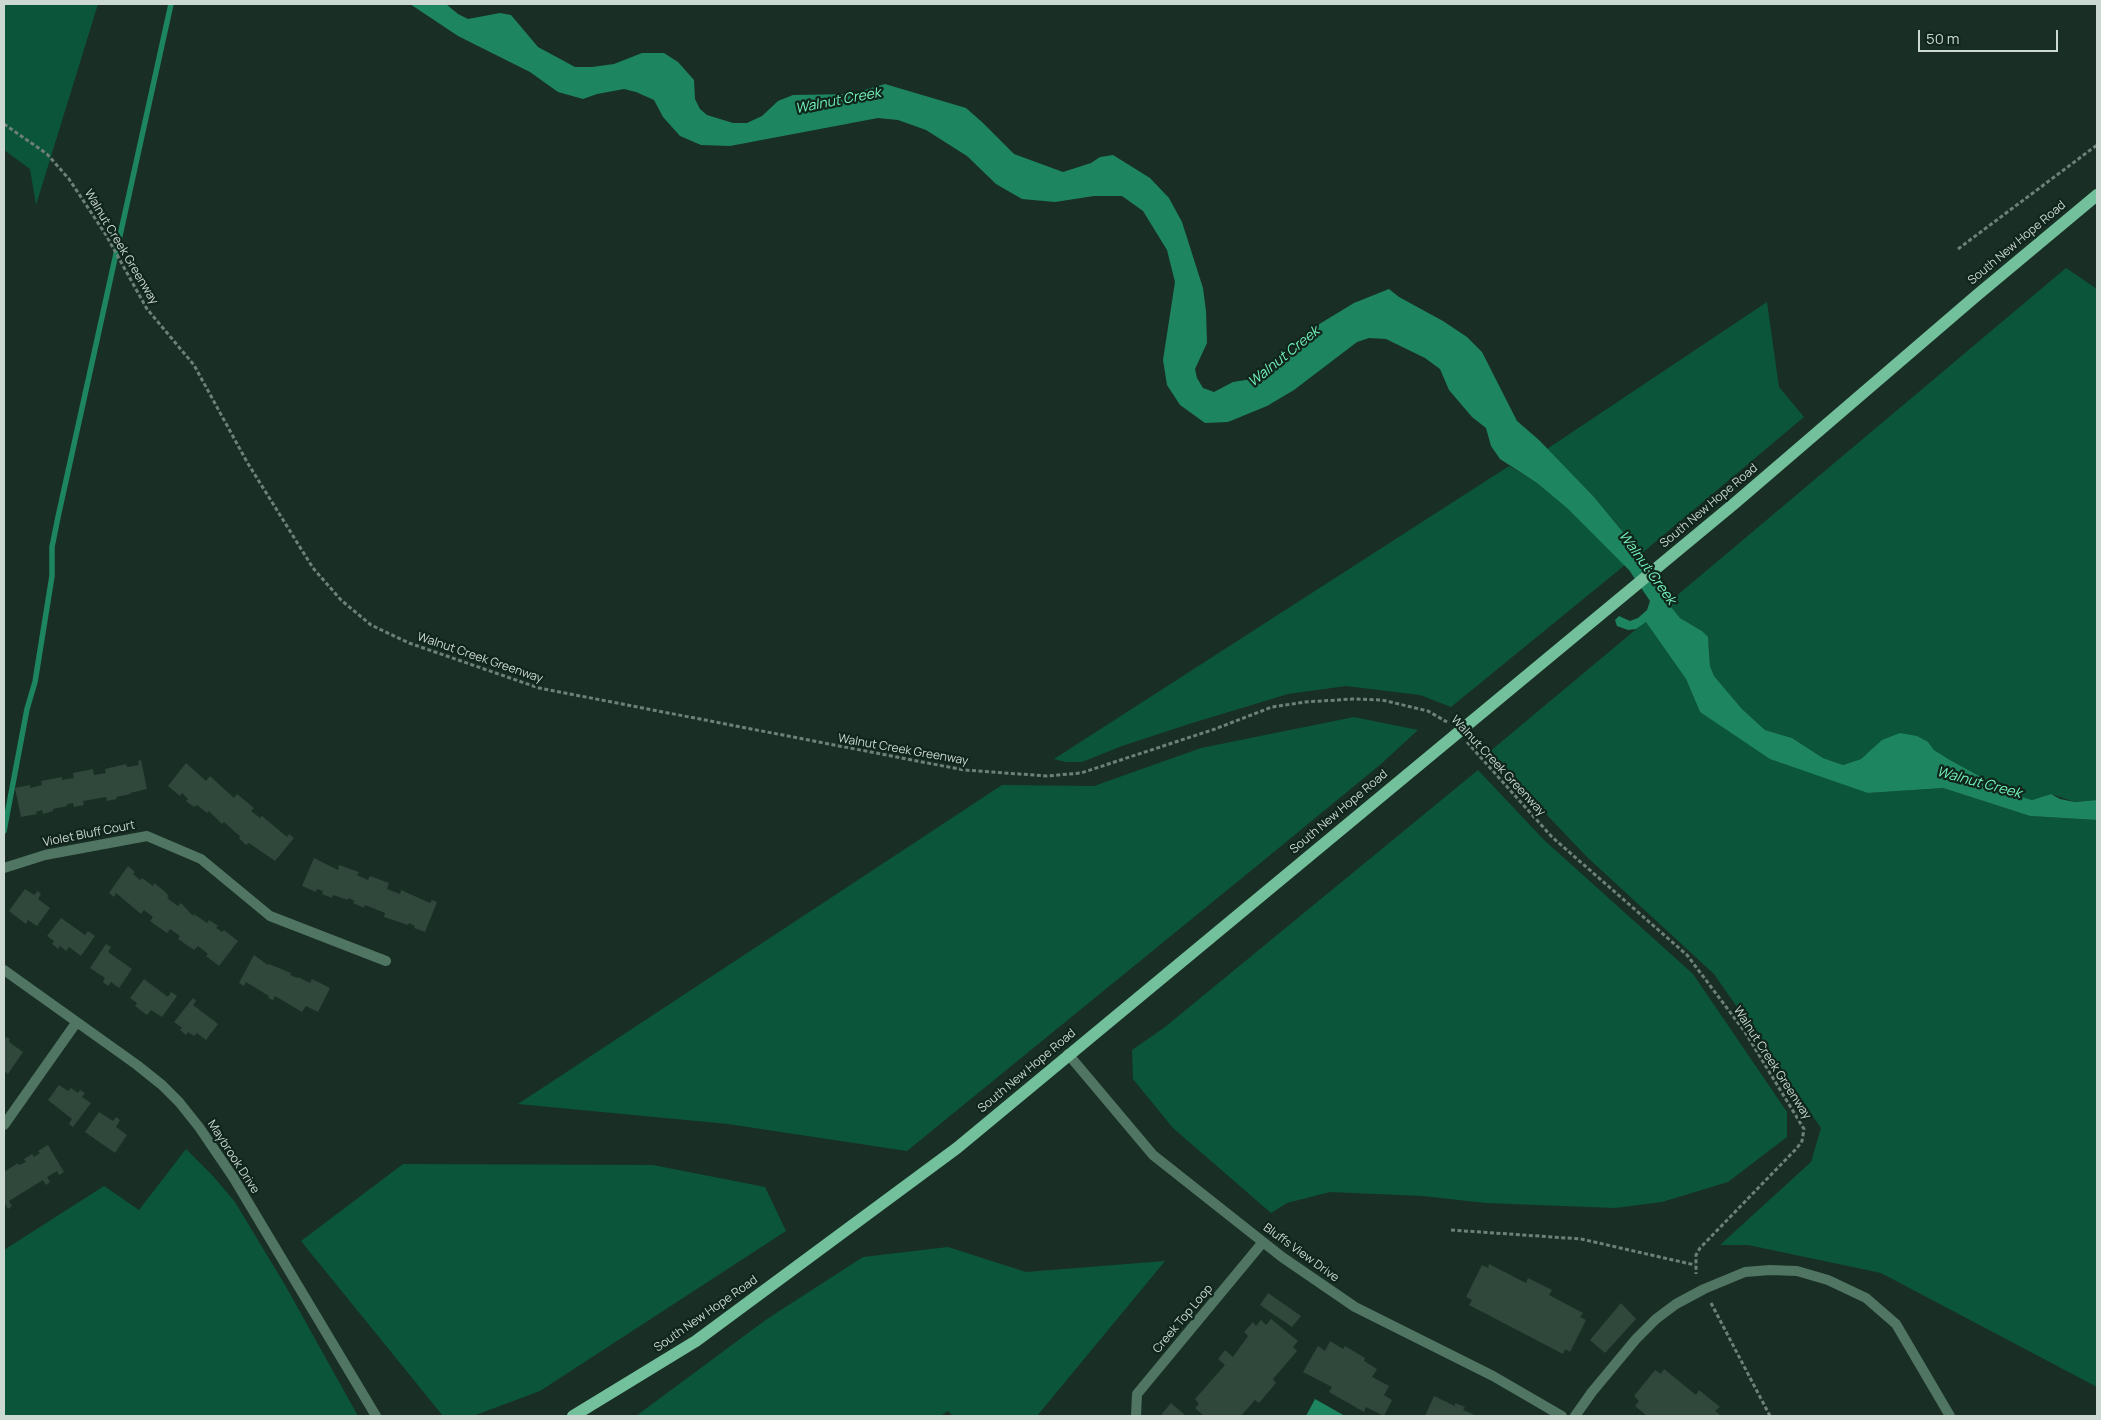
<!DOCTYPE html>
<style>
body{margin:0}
#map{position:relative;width:2101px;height:1420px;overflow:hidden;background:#192f25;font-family:Manrope,sans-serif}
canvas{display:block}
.frame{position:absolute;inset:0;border:5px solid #ccd9d2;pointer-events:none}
.scale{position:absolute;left:1918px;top:30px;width:140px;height:22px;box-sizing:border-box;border:2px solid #ccd9d2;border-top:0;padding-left:6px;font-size:15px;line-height:18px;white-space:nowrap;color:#ccd9d2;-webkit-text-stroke:4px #10251c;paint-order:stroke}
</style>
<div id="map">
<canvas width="2101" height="1420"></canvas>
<div class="frame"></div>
<div class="scale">50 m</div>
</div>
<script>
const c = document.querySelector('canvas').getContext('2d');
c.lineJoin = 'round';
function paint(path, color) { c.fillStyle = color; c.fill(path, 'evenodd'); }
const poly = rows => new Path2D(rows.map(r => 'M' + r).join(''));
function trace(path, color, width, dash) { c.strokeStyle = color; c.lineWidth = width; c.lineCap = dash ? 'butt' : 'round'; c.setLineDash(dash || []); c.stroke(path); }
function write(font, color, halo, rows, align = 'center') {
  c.font = font + ' Manrope,sans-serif'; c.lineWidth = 4.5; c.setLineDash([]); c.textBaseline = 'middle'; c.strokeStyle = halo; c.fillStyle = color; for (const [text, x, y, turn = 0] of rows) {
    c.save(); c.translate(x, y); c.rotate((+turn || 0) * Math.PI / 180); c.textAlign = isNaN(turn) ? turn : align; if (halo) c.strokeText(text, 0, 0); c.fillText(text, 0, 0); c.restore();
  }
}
paint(poly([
 [4,4,98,4,36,205,30,169,4,150],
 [2066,268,2097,289,2097,800,2075,802,2051,794,2032,800,2022,797,2003,789,1950,760,1934,750,1928,742,1882,741,1861,759,1843,765,1823,758,1792,738,1765,730,1742,709,1714,676,1710,666,1709,645,1702,631,1680,618,1668,603],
 [1767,302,1779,387,1804,417,1641,554,1594,497,1547,449],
 [1509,466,1537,483,1568,509,1625,565,1451,707,1420,695,1346,686,1288,694,1189,724,1122,746,1082,762,1066,762,1054,759],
 [1646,621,1686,679,1700,712,1868,793,1943,788,2030,816,2097,820,2097,1387,1881,1273,1748,1245,1720,1245,1811,1162,1821,1128,1714,974,1586,856,1488,753],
 [1354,717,1418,730,1381,764,1269,856,907,1151,728,1124,518,1104,1002,785,1094,786,1201,748],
 [1478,770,1544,840,1693,974,1787,1112,1787,1137,1728,1182,1662,1202,1615,1208,1486,1203,1423,1196,1330,1192,1287,1203,1271,1213,1173,1128,1133,1079,1132,1050,1165,1027],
 [186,1149,213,1176,235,1202,285,1285,358,1416,4,1416,4,1250,104,1186,139,1210],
 [403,1164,653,1165,765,1187,786,1231,540,1391,473,1416,443,1416,301,1241],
 [948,1247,1026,1272,1165,1261,1037,1416,953,1416,948,1411,940,1416,636,1416,767,1319,863,1257]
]), '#0b553a');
paint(poly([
 [410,4,446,4,458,14,468,19,500,13,511,15,538,47,575,67,592,67,614,64,642,53,664,53,678,62,694,80,695,99,700,109,707,115,733,123,747,123,762,116,778,101,793,95,851,94,885,84,966,108,982,122,1014,154,1063,172,1091,163,1100,157,1113,155,1150,178,1169,198,1182,222,1203,288,1206,311,1207,343,1195,369,1197,378,1203,388,1214,392,1233,382,1252,379,1282,362,1297,347,1305,334,1321,323,1354,303,1389,289,1399,297,1443,321,1467,337,1482,352,1517,421,1539,440,1594,497,1641,554,1668,603,1680,618,1702,631,1708,637,1710,666,1714,676,1742,709,1765,730,1792,738,1823,758,1843,765,1861,759,1882,740,1900,733,1917,736,1928,742,1934,750,1950,760,2003,789,2022,797,2032,800,2051,794,2060,799,2075,802,2097,800,2097,820,2030,816,1943,788,1868,793,1770,759,1700,712,1686,679,1646,622,1636,629,1628,630,1617,626,1615,620,1619,616,1630,621,1638,618,1647,610,1650,601,1629,570,1568,509,1537,483,1500,459,1491,446,1486,428,1472,417,1449,390,1440,369,1425,358,1386,339,1369,338,1357,342,1294,390,1267,406,1228,422,1205,423,1180,405,1167,385,1163,360,1175,282,1167,250,1143,211,1122,196,1094,196,1055,202,1022,199,996,184,967,156,926,130,898,120,878,118,730,146,701,145,680,136,663,117,654,100,636,92,624,89,597,94,583,99,558,92,530,72,458,36],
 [1315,1399,1345,1416,1306,1416]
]), '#1d855f');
trace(poly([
 [4,831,27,709,35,682,52,576,52,547,58,517,171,4]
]), '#1d855f', 5.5);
paint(poly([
 [141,760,147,789,130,793,131,794,116,797,117,799,107,801,106,797,83,801,84,805,74,807,73,803,67,804,67,806,53,809,53,811,43,814,42,810,36,812,37,814,21,817,15,788,30,785,30,788,42,785,41,781,62,777,62,780,74,778,73,773,93,769,94,775,106,773,105,769,126,764,127,767,139,765,138,761],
 [186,763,206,781,210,776,234,798,237,794,254,808,251,811,260,818,262,816,287,837,289,834,294,838,275,861,249,843,246,845,239,838,240,836,235,832,224,822,222,824,209,811,207,813,197,805,194,807,186,801,188,799,182,793,180,796,168,786],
 [314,858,338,870,339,865,359,872,357,875,368,880,370,876,389,883,387,889,400,894,401,890,430,903,432,900,437,902,425,932,414,928,415,926,409,923,408,925,384,917,385,913,365,905,364,908,353,903,355,901,349,898,348,900,333,895,332,898,322,894,323,891,317,889,316,892,302,886],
 [128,866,135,872,133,874,140,880,142,878,153,886,154,883,163,890,169,896,167,898,178,906,181,903,193,916,194,914,207,923,209,920,218,926,216,928,222,932,224,930,238,941,219,966,206,956,208,954,198,946,194,950,178,939,180,936,170,929,167,933,150,921,153,917,144,910,141,914,116,893,114,897,109,893],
 [25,889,34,895,38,891,41,894,38,899,50,908,37,926,28,920,26,924,9,911],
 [61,918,85,935,88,931,95,936,81,956,69,947,66,951,60,946,58,949,52,944,54,941,47,936],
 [106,944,111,947,108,952,132,969,119,988,111,982,108,986,103,982,105,978,90,968],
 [254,955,268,965,269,964,291,973,290,975,297,978,298,977,310,983,312,979,330,988,318,1012,306,1006,302,1012,275,996,273,1000,268,998,269,996,246,982,244,986,239,983],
 [144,979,168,997,171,992,177,996,162,1017,151,1010,147,1015,135,1006,137,1003,130,998],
 [193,998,196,1001,193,1005,218,1024,206,1040,197,1033,194,1036,188,1032,186,1035,180,1030,182,1028,174,1022],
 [6,1037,10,1039,9,1042,23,1052,8,1074,4,1071,4,1040],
 [59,1085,68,1091,71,1088,78,1093,80,1090,85,1093,82,1097,91,1103,73,1127,69,1124,72,1119,48,1100],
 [99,1112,113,1121,116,1117,120,1120,116,1127,127,1135,115,1153,85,1132],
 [48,1145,64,1172,59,1175,57,1171,47,1177,50,1182,46,1185,43,1180,9,1201,12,1206,8,1209,4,1202,4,1172,18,1163,19,1165,26,1162,24,1159,32,1154,34,1157,40,1153,38,1151],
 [1489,1264,1526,1283,1528,1278,1552,1290,1549,1295,1583,1313,1580,1317,1586,1320,1570,1352,1565,1349,1563,1354,1469,1305,1472,1300,1466,1297,1482,1265,1488,1268],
 [1268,1293,1301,1316,1292,1327,1260,1305],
 [1621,1303,1636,1319,1605,1353,1590,1340],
 [1271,1319,1298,1341,1293,1347,1297,1351,1273,1379,1276,1383,1259,1403,1255,1400,1241,1416,1204,1416,1195,1408,1199,1404,1195,1399,1225,1365,1218,1359,1225,1350,1233,1357,1248,1336,1244,1332,1253,1322,1256,1326,1261,1320,1266,1325],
 [1330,1341,1343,1349,1345,1346,1365,1358,1364,1361,1377,1369,1372,1377,1389,1386,1384,1395,1392,1400,1384,1416,1366,1407,1364,1412,1329,1392,1332,1387,1303,1372,1318,1346,1325,1351],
 [1664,1369,1696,1395,1699,1390,1720,1407,1715,1411,1722,1416,1647,1416,1635,1406,1639,1401,1634,1396,1655,1370,1661,1374],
 [1434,1396,1455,1406,1455,1403,1465,1407,1463,1410,1477,1416,1425,1416],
 [1171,1403,1186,1416,1160,1416]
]), '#30473c');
trace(poly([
 [4,124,47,154,69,179,106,235,147,309,194,365,247,462,313,568,341,600,371,625,409,643,539,688,964,770,1047,776,1081,773,1215,729,1272,707,1305,702,1353,699,1382,700,1428,711,1447,722],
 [1958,249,2097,145],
 [1467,742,1552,837,1687,955,1745,1032,1804,1129,1802,1141,1797,1148,1700,1248,1696,1255,1696,1274],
 [1451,1230,1581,1239,1695,1265],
 [1711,1303,1770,1416]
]), '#6e8077', 3, [4, 2.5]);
trace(poly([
 [4,868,45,855,147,836,201,859,270,916,386,961],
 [4,970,137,1065,162,1085,179,1102,199,1127,233,1177,376,1416],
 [1068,1054,1153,1155,1282,1257,1355,1307,1493,1376,1562,1416],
 [4,1125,76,1023],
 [1136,1416,1137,1394,1263,1242],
 [1575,1416,1592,1392,1636,1339,1656,1319,1676,1304,1704,1289,1745,1272,1770,1270,1797,1271,1828,1280,1866,1298,1896,1324,1950,1416]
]), '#517563', 10);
trace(poly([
 [573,1416,696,1341,957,1148,1735,503,1976,296,2097,195]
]), '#73c09c', 12);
write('12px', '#ccd9d2', '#10251c', [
 ["South New Hope Road",2017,243,-40],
 ["Walnut Creek Greenway",121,247,59],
 ["South New Hope Road",1709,506,-40],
 ["Walnut Creek Greenway",480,658,19],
 ["Walnut Creek Greenway",903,750,10],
 ["Walnut Creek Greenway",1498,766,47],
 ["South New Hope Road",1339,812,-40],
 ["Violet Bluff Court",89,834,-11],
 ["Walnut Creek Greenway",1772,1063,57],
 ["South New Hope Road",1027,1071,-40],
 ["Maybrook Drive",233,1157,57],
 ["Bluffs View Drive",1301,1253,36],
 ["South New Hope Road",706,1314,-35],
 ["Creek Top Loop",1183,1319,-50]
]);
write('italic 14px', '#73f3bb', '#10251c', [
 ["Walnut Creek",838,101,-11],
 ["Walnut Creek",1284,357,-39],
 ["Walnut Creek",1647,568,54],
 ["Walnut Creek",1979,783,15]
]);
</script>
